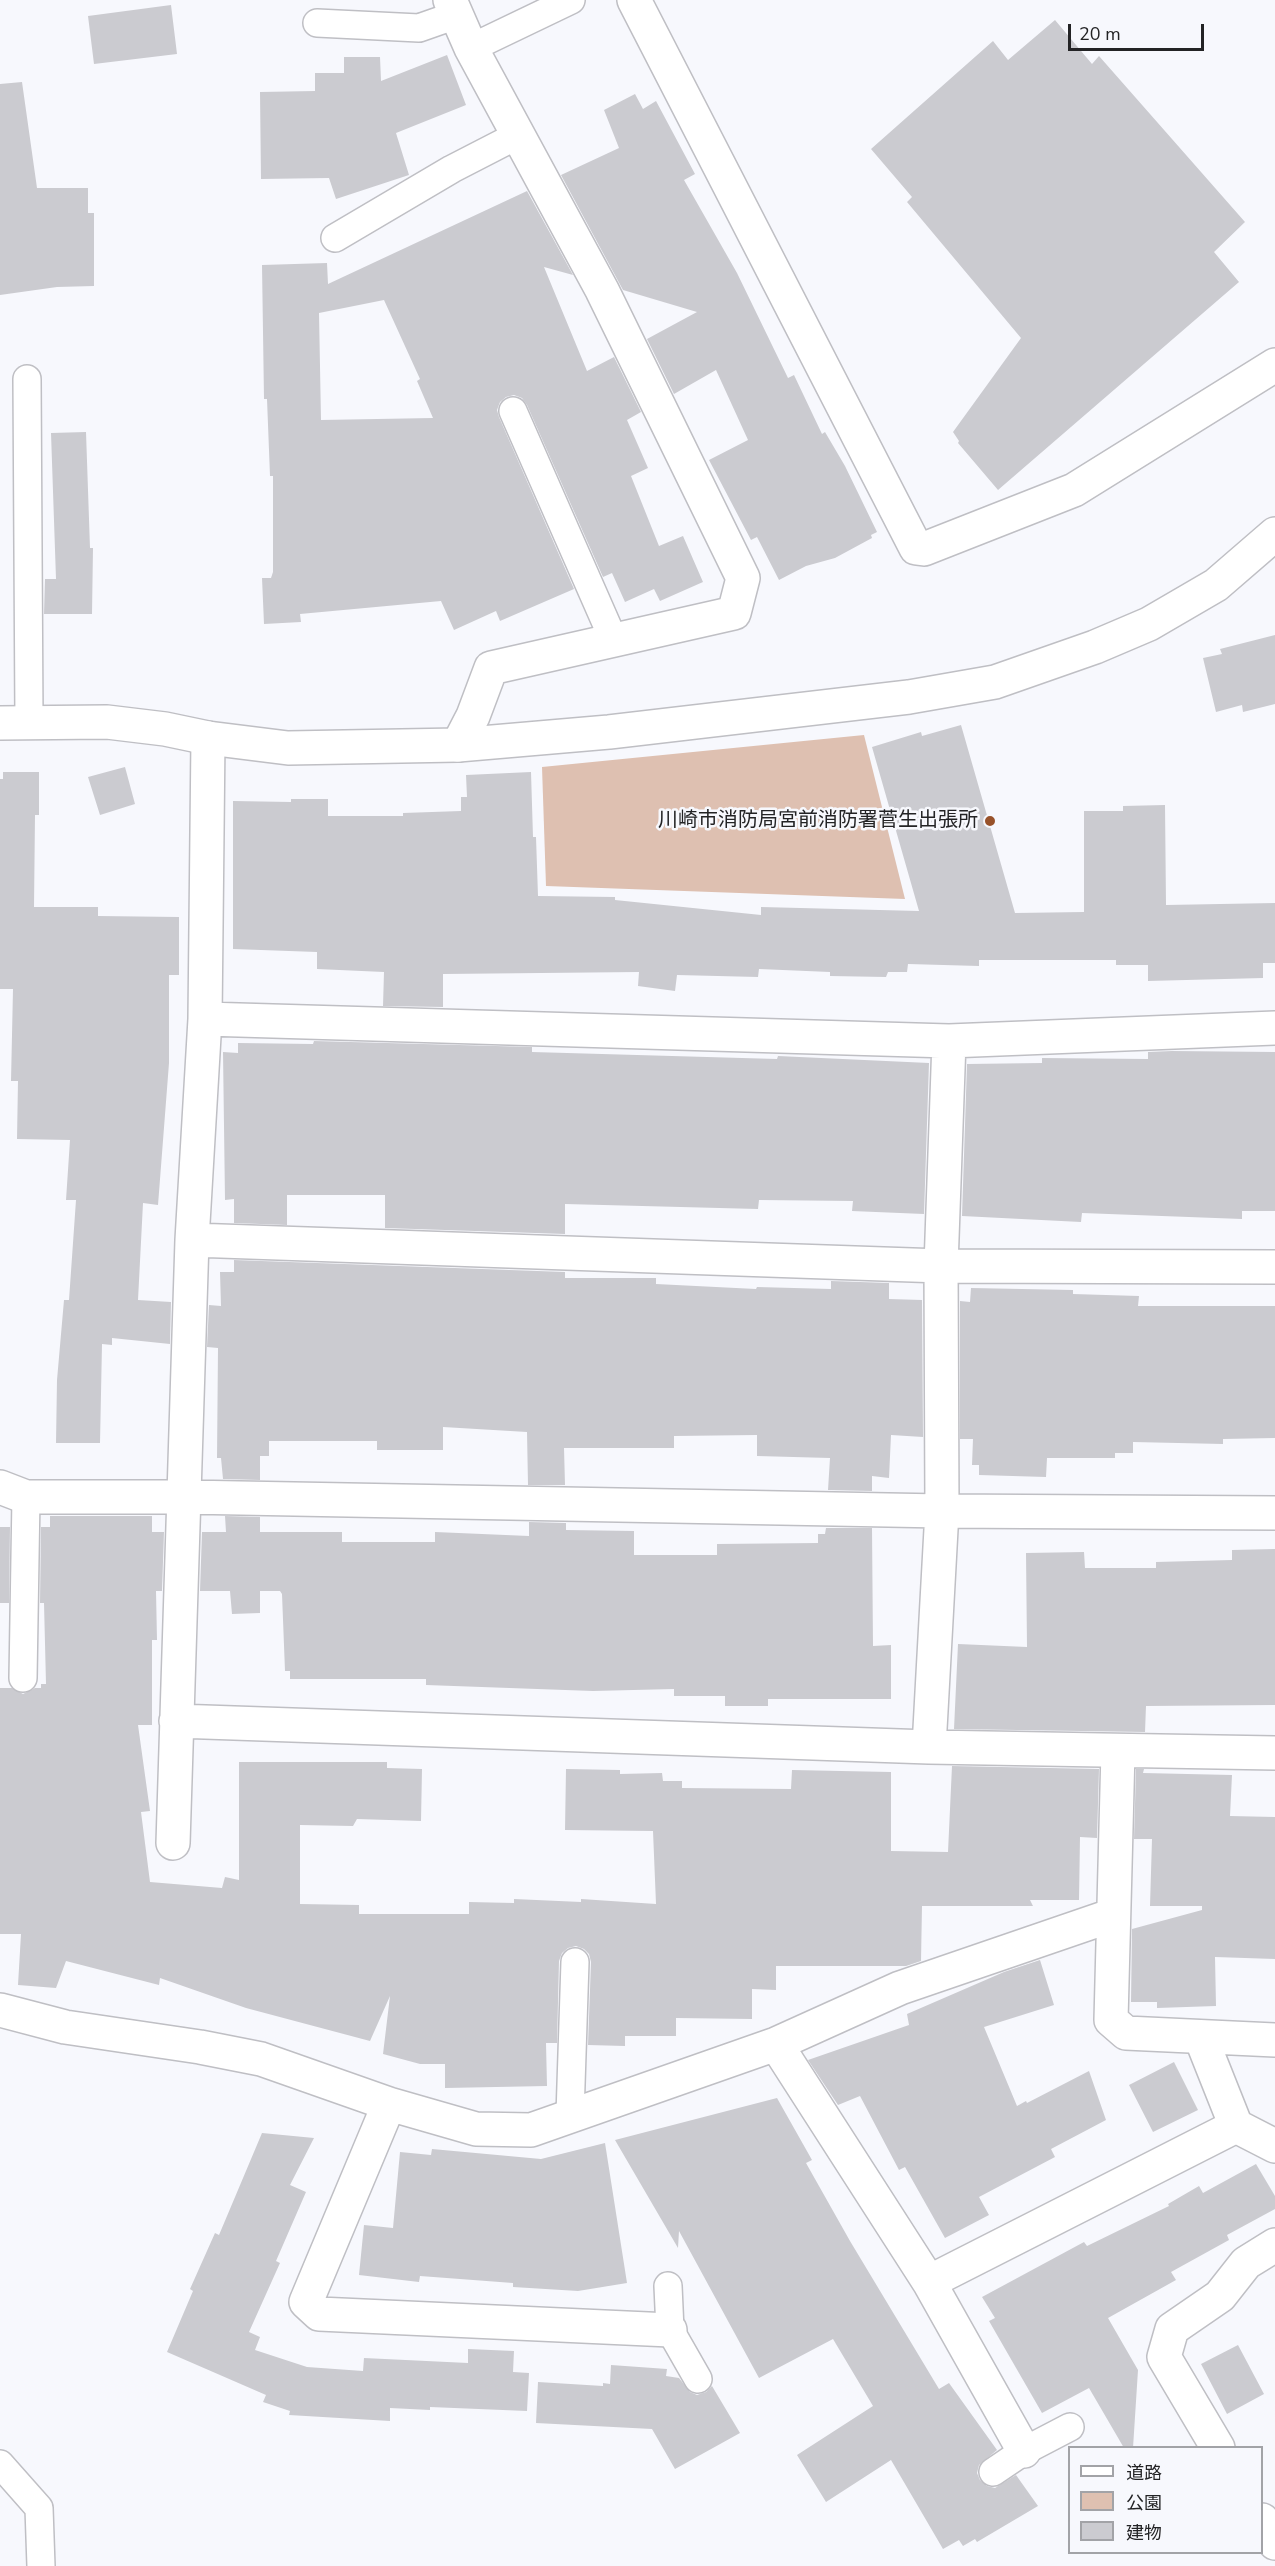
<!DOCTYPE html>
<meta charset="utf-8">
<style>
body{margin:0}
#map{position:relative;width:1275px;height:2566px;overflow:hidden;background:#f7f8fd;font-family:"Nunito Sans","Noto Sans JP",sans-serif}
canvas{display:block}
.legend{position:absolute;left:1068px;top:2446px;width:195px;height:108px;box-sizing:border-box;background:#f7f8fd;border:2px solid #a2a3a7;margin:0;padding:8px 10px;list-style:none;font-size:18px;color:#232325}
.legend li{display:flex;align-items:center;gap:12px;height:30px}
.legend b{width:30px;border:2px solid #a2a3a7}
.scale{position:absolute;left:1068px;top:24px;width:136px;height:27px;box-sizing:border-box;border:3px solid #232325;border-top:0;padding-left:8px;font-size:18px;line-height:21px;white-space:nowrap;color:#232325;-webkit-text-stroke:4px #f7f8fd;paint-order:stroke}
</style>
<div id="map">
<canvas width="1275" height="2566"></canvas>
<ul class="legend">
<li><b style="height:8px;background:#fff"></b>道路</li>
<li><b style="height:16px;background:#dec0b1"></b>公園</li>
<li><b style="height:16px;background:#cbcbd0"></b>建物</li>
</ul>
<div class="scale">20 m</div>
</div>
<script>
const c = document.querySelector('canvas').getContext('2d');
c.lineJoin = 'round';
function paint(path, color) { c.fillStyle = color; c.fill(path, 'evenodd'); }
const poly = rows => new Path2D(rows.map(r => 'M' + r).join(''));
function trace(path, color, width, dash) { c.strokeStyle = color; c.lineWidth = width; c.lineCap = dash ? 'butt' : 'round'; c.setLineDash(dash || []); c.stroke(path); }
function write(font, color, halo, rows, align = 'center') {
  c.font = font + ' "Nunito Sans","Noto Sans JP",sans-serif'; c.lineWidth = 5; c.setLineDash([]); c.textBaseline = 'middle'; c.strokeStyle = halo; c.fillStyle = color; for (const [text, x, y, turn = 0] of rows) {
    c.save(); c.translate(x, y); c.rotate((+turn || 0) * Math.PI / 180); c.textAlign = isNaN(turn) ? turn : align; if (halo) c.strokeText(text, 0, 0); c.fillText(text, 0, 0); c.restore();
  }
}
paint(poly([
 [864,735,905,899,546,886,542,767]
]), '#dec0b1');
paint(poly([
 [171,5,177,54,94,64,88,16],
 [1055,20,1092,64,1099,56,1245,222,1214,252,1239,282,998,490,958,443,959,441,953,432,1021,338,907,202,912,197,871,149,993,41,1008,60],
 [447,55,466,105,396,133,409,175,336,199,329,178,261,179,260,92,315,91,315,73,344,73,344,57,380,57,381,81],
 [22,82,37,188,88,188,88,213,94,213,94,286,57,287,0,295,0,84],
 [635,94,643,109,656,101,695,174,684,180,737,273,788,378,794,375,822,434,825,432,845,466,877,532,871,535,872,538,835,558,806,566,779,580,757,537,751,540,709,460,748,440,716,370,674,394,647,339,697,312,623,290,561,175,619,148,604,110],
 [527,191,573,275,544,267,587,371,614,357,641,412,627,420,648,468,631,476,659,546,683,536,703,582,660,601,654,589,625,602,612,573,603,577,527,405,522,398,514,395,506,397,500,402,497,410,499,417,574,589,500,621,496,611,454,630,441,601,300,614,301,622,264,624,262,578,271,578,273,572,273,476,270,476,267,399,264,399,262,265,327,263,328,284],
 [384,300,420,379,417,381,433,418,321,420,319,313],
 [86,432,90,548,93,548,92,614,44,614,45,579,56,579,51,433],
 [1275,635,1275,704,1243,712,1242,705,1216,712,1203,658,1222,654,1220,649],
 [961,725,1015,913,1084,912,1084,811,1123,811,1123,806,1165,805,1166,905,1275,903,1275,963,1263,963,1263,978,1148,981,1148,965,1116,965,1116,960,979,960,979,966,908,964,907,972,888,972,886,977,830,976,830,972,759,969,758,977,677,975,675,991,638,986,639,972,443,974,443,1007,383,1006,384,972,317,969,317,952,233,949,233,801,291,802,291,799,328,799,328,816,403,816,403,813,461,811,461,797,467,797,466,775,531,772,533,837,536,837,538,896,615,897,615,900,761,915,761,907,919,911,872,747,921,732,922,736],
 [125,767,135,804,100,815,88,777],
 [3,772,39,772,39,815,35,815,34,907,98,907,98,916,179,917,179,975,169,975,169,1063,158,1205,143,1203,138,1300,171,1302,170,1344,112,1338,112,1345,102,1344,100,1443,56,1443,57,1380,64,1300,69,1300,76,1200,66,1200,70,1140,17,1139,18,1081,11,1081,13,989,0,989,0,779,3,779],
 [314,1041,532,1047,532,1052,777,1059,778,1056,929,1063,924,1214,852,1211,853,1201,759,1200,758,1209,565,1204,565,1234,385,1228,385,1195,287,1195,287,1225,234,1223,234,1199,225,1200,223,1052,238,1053,238,1043,313,1044],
 [1172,1051,1275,1052,1275,1211,1242,1211,1242,1219,1082,1213,1081,1222,962,1216,967,1064,1042,1063,1042,1058,1148,1059,1148,1052],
 [234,1260,565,1272,565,1278,656,1278,656,1284,756,1289,757,1287,831,1289,831,1281,889,1283,889,1299,922,1300,923,1437,891,1435,889,1478,872,1476,872,1491,828,1490,830,1458,757,1456,757,1435,674,1436,674,1448,564,1448,565,1485,528,1485,527,1432,443,1427,443,1450,377,1450,377,1441,269,1441,269,1456,260,1456,260,1480,223,1479,221,1458,217,1458,218,1348,207,1347,209,1305,221,1306,220,1272,234,1272],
 [971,1288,1073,1290,1073,1294,1139,1296,1138,1306,1275,1306,1275,1438,1223,1439,1223,1444,1133,1442,1133,1453,1115,1453,1115,1458,1047,1458,1046,1477,979,1475,979,1465,972,1465,973,1439,960,1439,960,1301,970,1302],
 [50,1516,152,1516,152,1532,164,1532,162,1591,156,1591,157,1640,152,1640,152,1725,138,1725,150,1811,141,1812,150,1882,222,1888,225,1877,239,1880,239,1762,387,1762,387,1768,422,1769,421,1821,357,1819,353,1826,300,1825,300,1904,359,1905,359,1914,469,1914,469,1902,514,1903,514,1899,581,1902,581,1899,656,1904,653,1831,565,1830,566,1769,620,1770,620,1774,662,1773,663,1781,682,1781,682,1788,791,1789,792,1770,891,1772,891,1851,948,1852,952,1766,1099,1769,1097,1838,1080,1837,1079,1900,1030,1900,1033,1906,922,1906,921,1961,906,1966,776,1966,776,1990,752,1989,752,2019,676,2018,676,2036,625,2036,625,2046,588,2045,591,1962,589,1954,584,1949,576,1946,568,1948,562,1953,559,1961,557,2043,546,2043,547,2086,445,2088,445,2064,420,2064,383,2054,390,1996,370,2041,246,2008,160,1978,159,1985,66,1961,56,1988,18,1985,21,1934,0,1934,0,1688,12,1688,23,1694,35,1688,41,1688,41,1684,46,1684,44,1603,40,1603,41,1527,50,1527],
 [225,1516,260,1517,260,1532,342,1532,342,1542,435,1542,435,1532,529,1536,529,1522,566,1523,566,1530,634,1531,634,1555,717,1555,717,1544,818,1543,818,1534,825,1534,826,1528,872,1528,873,1646,891,1645,891,1699,768,1699,768,1706,725,1706,725,1696,674,1696,674,1689,593,1691,426,1685,426,1679,290,1679,290,1671,285,1671,282,1594,280,1591,260,1591,260,1613,232,1614,230,1591,200,1591,202,1532,226,1532],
 [0,1527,10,1527,9,1603,0,1603],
 [1275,1549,1275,1705,1146,1706,1145,1732,954,1729,958,1644,1027,1647,1026,1553,1084,1552,1085,1568,1156,1568,1156,1562,1232,1560,1232,1550],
 [1136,1769,1144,1769,1143,1773,1232,1775,1230,1816,1275,1817,1275,1959,1215,1957,1216,2006,1157,2008,1157,2002,1131,2002,1132,1929,1202,1910,1202,1906,1150,1906,1152,1839,1134,1839],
 [1040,1960,1054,2005,984,2027,1017,2106,1026,2101,1027,2103,1089,2071,1106,2120,1051,2149,1055,2157,979,2197,989,2215,945,2238,905,2167,899,2170,860,2096,838,2105,808,2060,909,2025,907,2014,1004,1972],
 [1174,2062,1198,2110,1153,2132,1129,2085],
 [777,2098,812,2160,806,2163,850,2241,939,2389,949,2383,997,2450,979,2465,977,2473,980,2480,987,2486,995,2488,1016,2475,1038,2506,977,2542,975,2539,963,2546,959,2540,943,2549,891,2460,826,2502,797,2455,873,2406,833,2339,759,2378,679,2231,678,2248,615,2140],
 [262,2133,314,2138,290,2185,306,2192,276,2261,280,2263,249,2332,260,2337,255,2350,307,2367,363,2371,364,2358,468,2363,468,2349,514,2351,513,2372,529,2373,527,2411,430,2407,430,2410,390,2408,390,2421,289,2415,290,2411,263,2402,266,2395,167,2352,193,2291,190,2289,215,2233,219,2235],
 [605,2143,627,2283,578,2291,513,2287,513,2283,420,2276,419,2282,359,2275,364,2225,393,2228,400,2152,431,2155,432,2149,541,2159],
 [1256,2164,1275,2196,1275,2209,1227,2235,1229,2240,1171,2272,1176,2280,1108,2318,1138,2370,1133,2448,1124,2448,1089,2388,1042,2413,989,2321,995,2318,982,2297,1084,2242,1087,2246,1169,2206,1168,2204,1199,2186,1203,2193],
 [1238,2345,1264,2394,1227,2414,1201,2364],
 [611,2365,667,2369,666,2376,679,2378,690,2392,697,2395,706,2392,712,2386,740,2433,675,2469,652,2429,536,2423,538,2382,603,2386,603,2383,610,2384]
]), '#cbcbd0');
const service = poly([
 [317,23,419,28,456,15],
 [471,48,571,0],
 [335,238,452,169,518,135],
 [27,379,29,721],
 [513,411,614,641],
 [23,1678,26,1497],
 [570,2115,575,1962],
 [668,2286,670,2330,698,2379],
 [0,2464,39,2508,41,2566],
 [993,2472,1024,2451,1070,2427]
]);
const minor = poly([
 [450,0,471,48,602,290,743,578,734,613,491,668,473,716,458,745],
 [634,0,916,548,924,549,1074,490,1275,365],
 [205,1019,949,1041,1275,1028],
 [192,1240,941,1266,1275,1267],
 [0,1487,26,1497,186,1497,942,1511,1275,1513],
 [176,1721,929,1747,1275,1753],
 [929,1747,942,1511,941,1266,949,1041],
 [1118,1751,1111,2020,1126,2033,1275,2040],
 [173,1843,192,1240,205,1019,208,738],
 [0,2010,65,2027,200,2047,261,2059,389,2104,476,2129,531,2130,776,2044,900,1988,1113,1915],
 [1201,2038,1236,2126,1275,2146],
 [776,2044,929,2282,1024,2451],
 [389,2104,306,2302,319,2314,670,2330],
 [929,2282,1236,2126],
 [1218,2448,1164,2357,1172,2329,1220,2296,1246,2263,1275,2245],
 [1262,2520,1275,2543]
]);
const tertiary = poly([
 [0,723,107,722,165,729,208,738,288,748,458,745,609,732,909,697,995,682,1095,647,1149,624,1216,585,1275,534]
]);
trace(service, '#bfbfc4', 30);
trace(minor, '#bfbfc4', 36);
trace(tertiary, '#bfbfc4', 36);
trace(service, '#fff', 27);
trace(minor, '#fff', 33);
trace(tertiary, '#fff', 33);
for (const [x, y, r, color] of [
 [990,821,6,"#98522a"]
]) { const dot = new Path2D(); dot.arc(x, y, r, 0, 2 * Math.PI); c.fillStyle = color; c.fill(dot); trace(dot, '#f7f8fd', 2); }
write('20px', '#232325', '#f7f8fd', [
 ["川崎市消防局宮前消防署菅生出張所",978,821]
], 'right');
</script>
